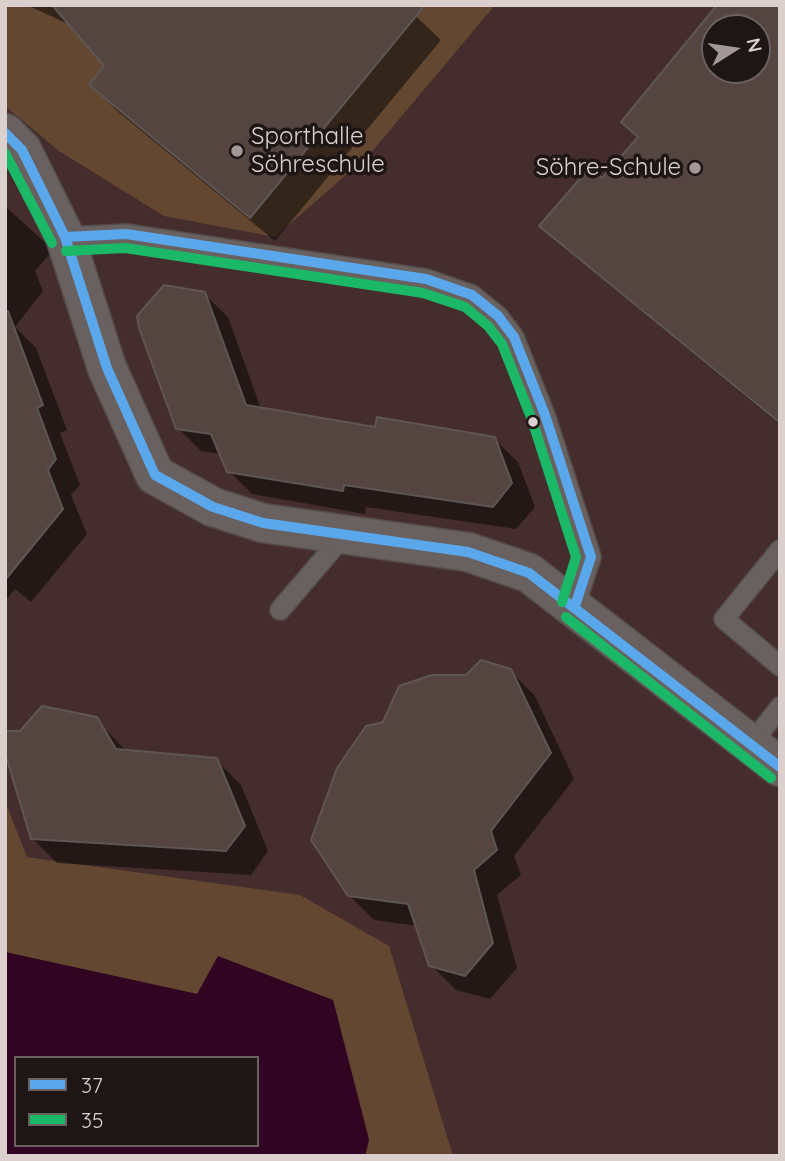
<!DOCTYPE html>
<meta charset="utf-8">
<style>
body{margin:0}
#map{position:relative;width:785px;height:1161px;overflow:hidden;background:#392e2e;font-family:Quicksand,sans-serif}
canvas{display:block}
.frame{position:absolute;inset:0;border:7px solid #dcd0cf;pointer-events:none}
.legend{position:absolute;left:14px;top:1056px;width:245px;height:91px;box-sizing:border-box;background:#1e1515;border:2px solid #6a605f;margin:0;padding:9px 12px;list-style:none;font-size:21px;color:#dcd0cf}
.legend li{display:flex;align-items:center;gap:14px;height:35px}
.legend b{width:35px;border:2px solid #6a605f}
.north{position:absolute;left:701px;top:14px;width:70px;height:70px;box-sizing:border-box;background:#1e1515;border:2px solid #6a605f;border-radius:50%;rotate:78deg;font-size:19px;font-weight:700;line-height:28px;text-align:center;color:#dcd0cf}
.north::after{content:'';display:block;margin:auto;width:24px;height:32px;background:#a39797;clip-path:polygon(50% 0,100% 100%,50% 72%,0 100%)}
</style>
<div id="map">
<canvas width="785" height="1161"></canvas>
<div class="frame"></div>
<ul class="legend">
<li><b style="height:9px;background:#5aa8eb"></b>37</li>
<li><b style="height:9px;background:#1ab867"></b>35</li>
</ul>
<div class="north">N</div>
</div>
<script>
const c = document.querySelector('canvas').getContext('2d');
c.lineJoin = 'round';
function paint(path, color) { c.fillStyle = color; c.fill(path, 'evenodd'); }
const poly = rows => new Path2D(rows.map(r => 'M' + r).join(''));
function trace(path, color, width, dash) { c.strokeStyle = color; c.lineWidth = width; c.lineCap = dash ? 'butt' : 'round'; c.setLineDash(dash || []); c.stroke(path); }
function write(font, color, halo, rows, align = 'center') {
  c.font = font + ' Quicksand,sans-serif'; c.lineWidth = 7; c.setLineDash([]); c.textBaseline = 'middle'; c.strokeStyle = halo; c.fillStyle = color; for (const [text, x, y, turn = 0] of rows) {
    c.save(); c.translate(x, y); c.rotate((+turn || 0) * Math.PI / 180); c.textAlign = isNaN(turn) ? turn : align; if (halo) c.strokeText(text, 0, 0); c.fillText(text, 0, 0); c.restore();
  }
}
paint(poly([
 [495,5,780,5,780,1156,453,1156,430,1088,300,895,27,857,5,801,5,106,59,151,370,154],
 [715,28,757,28,757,70,715,70]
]), '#442d2c');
paint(poly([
 [5,5,495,5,370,154,275,237,164,216,59,151,5,106],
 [5,801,27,857,300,895,389,946,453,1156,365,1156,369,1140,333,1000,197,994,5,952]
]), '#634731');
paint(poly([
 [5,952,197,994,218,956,333,1000,369,1140,365,1156,5,1156],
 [16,1058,257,1058,257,1145,16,1145]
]), '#310422');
paint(poly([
 [27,5,404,5,441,40,275,241,116,110,91,85,106,66,72,26],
 [719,5,780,5,780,425,562,246,541,226,602,180,639,138],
 [715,28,757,28,757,70,715,70],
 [5,206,53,250,35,271,43,291,15,327,36,348,67,430,60,433,80,485,71,495,87,534,31,602,15,589,5,601],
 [204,294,228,317,261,409,376,429,494,439,518,462,535,507,516,529,366,507,365,514,252,494,229,471,222,454,201,451,178,428],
 [510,671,535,696,574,779,514,856,521,875,497,895,517,968,490,999,456,990,431,965,418,926,374,920,349,895,384,723,467,676],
 [96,719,126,751,216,760,241,785,268,851,251,875,57,863,32,838,21,732]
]), '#0007');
const building = poly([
 [52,5,425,5,250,218,89,85,104,66,52,5],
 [717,5,780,5,780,423,539,226,590,167,602,178,638,137,621,122,717,5],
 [715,28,757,28,757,70,715,70,715,28],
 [164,285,205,292,246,405,375,427,377,417,495,437,512,483,493,507,344,485,343,491,227,472,211,434,176,429,139,328,137,316,164,285],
 [8,311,43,405,37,408,56,459,48,470,63,509,5,580,5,312,8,311],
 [481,660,511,669,551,753,491,831,497,850,474,870,493,943,465,976,429,966,408,904,348,896,311,840,337,768,366,726,383,722,399,686,432,675,466,675,481,660],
 [42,706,97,717,116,749,217,758,245,826,226,851,31,839,5,753,5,731,20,731,42,706]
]);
paint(building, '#554541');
trace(building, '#5e5654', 2);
const lane = poly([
 [65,237,126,234,426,279,472,295,498,316,514,337,545,415,591,557,575,606],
 [780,550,724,619,780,666],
 [280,610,345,534],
 [751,744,780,707]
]);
const street = poly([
 [5,133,22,150,65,237,107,368,155,475,213,507,263,523,468,552,529,573,780,767]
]);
trace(lane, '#554c4c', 22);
trace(street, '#554c4c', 41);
trace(lane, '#696060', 19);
trace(street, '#696060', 38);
trace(poly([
 [5,133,22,150,65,237,107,368,155,475,213,507,263,523,468,552,529,573,780,767],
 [65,237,126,234,426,279,472,295,498,316,514,337,545,415,591,557,575,606]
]), '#5aa8eb', 10);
trace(poly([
 [5,153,52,243],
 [66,251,125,248,423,293,465,307,488,326,502,344,532,420,576,557,562,602],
 [566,617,771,778]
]), '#1ab867', 10);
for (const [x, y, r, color] of [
 [237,151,7,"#a39797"],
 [695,168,7,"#a39797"],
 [533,422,6,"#dcd0cf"]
]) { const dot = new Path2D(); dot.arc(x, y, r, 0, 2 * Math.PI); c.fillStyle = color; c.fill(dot); trace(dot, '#1e1515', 2.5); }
write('24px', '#dcd0cf', '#1e1515', [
 ["Sporthalle",251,137],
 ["Söhreschule",251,165],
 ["Söhre-Schule",681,168,"right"]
], 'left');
</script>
